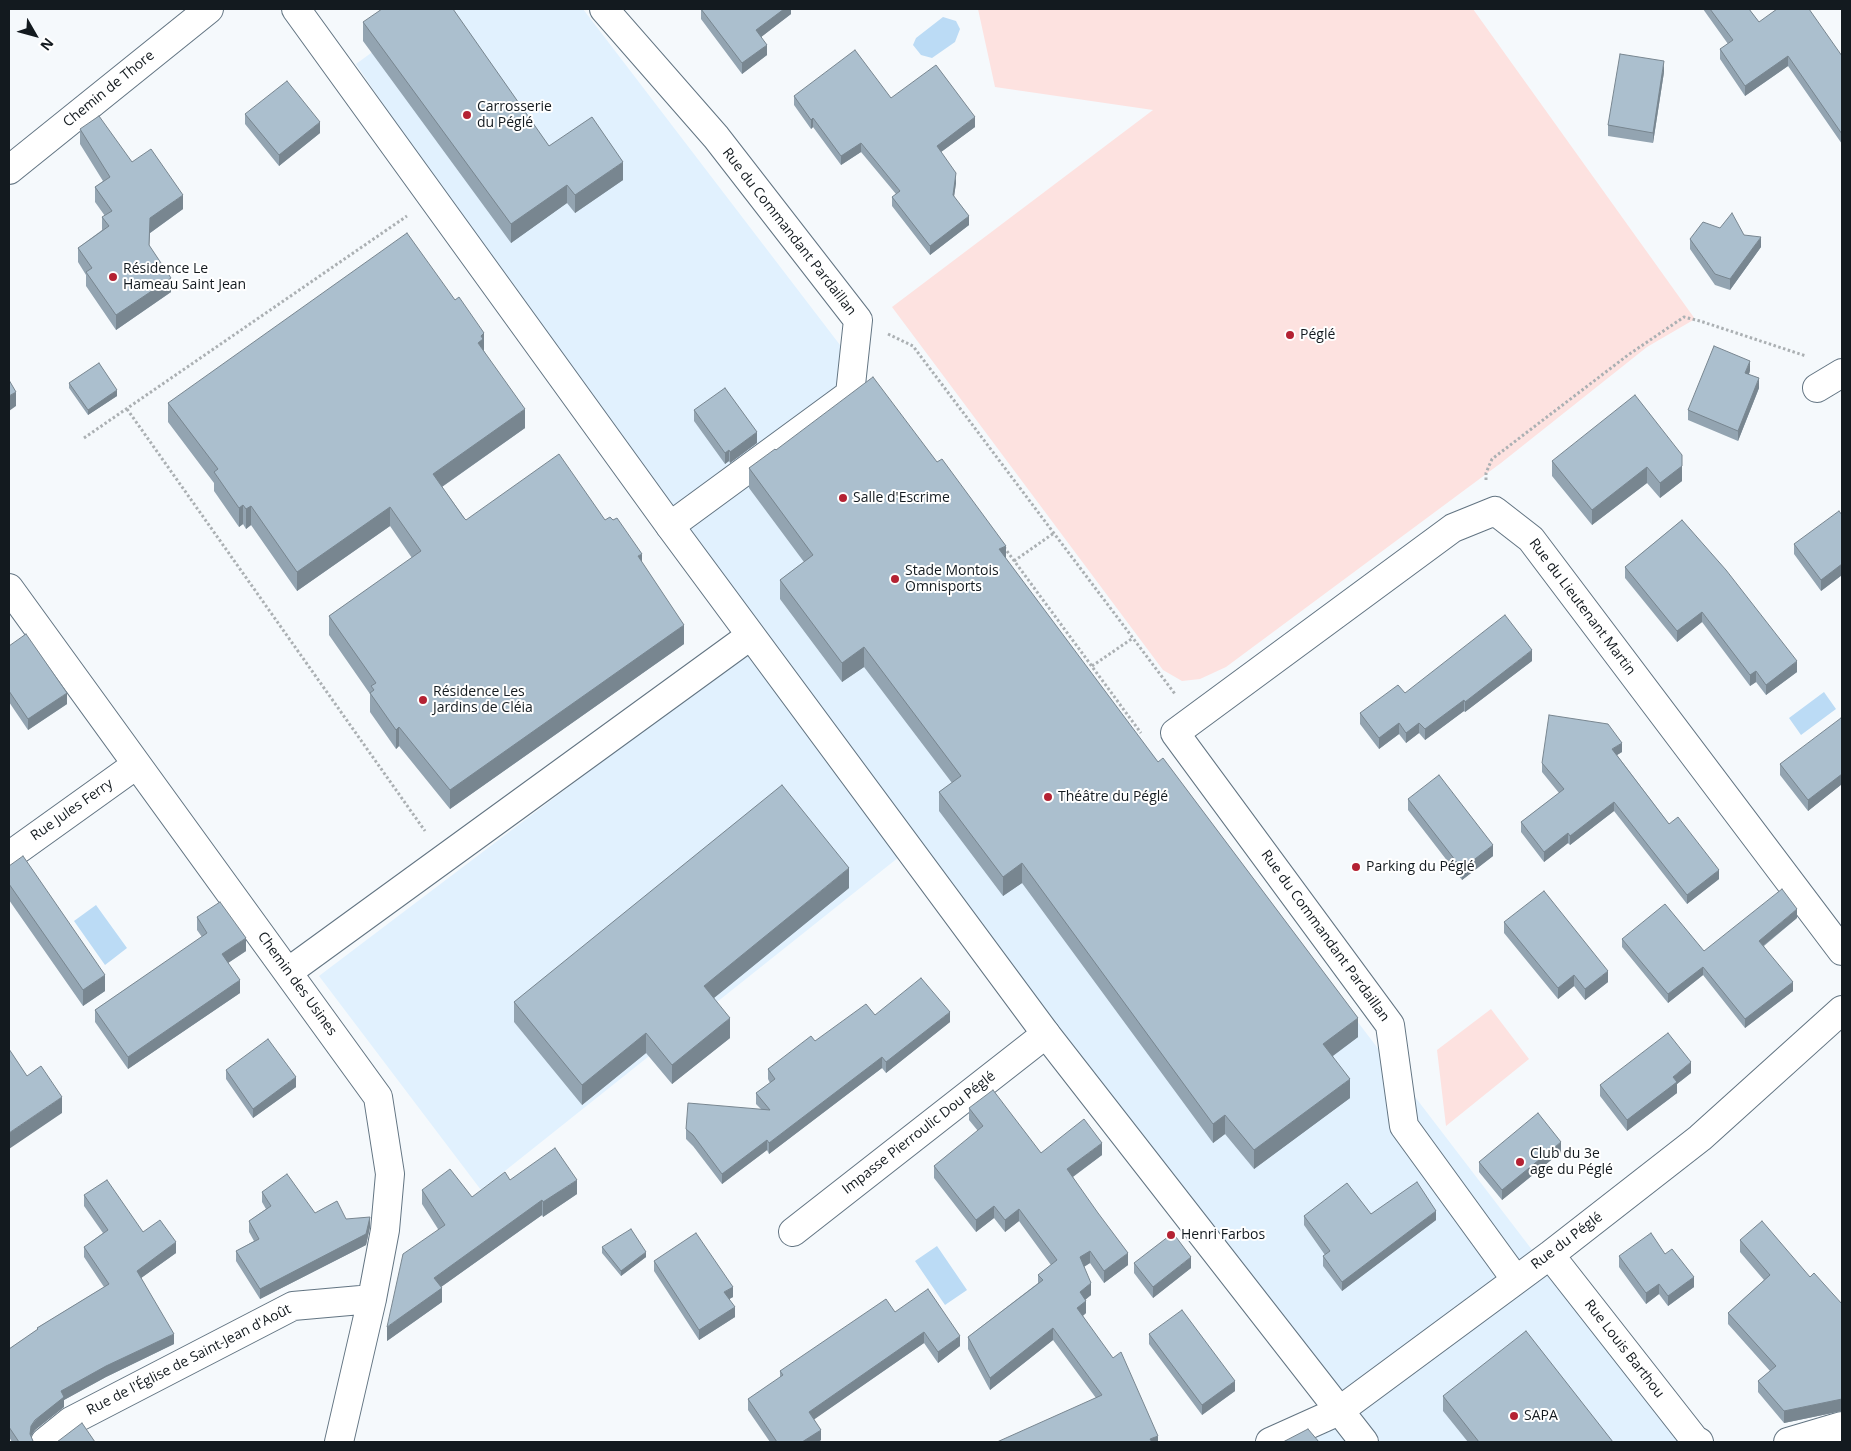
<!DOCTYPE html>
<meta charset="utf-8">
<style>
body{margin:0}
#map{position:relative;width:1851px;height:1451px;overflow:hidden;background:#f5f9fc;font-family:"Open Sans",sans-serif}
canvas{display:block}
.frame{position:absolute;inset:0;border:10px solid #131a1f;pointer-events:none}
.north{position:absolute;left:10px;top:10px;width:50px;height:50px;-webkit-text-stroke:4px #fff;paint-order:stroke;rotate:128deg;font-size:14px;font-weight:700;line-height:20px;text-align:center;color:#131a1f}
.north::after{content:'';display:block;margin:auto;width:18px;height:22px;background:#131a1f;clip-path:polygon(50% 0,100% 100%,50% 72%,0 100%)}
</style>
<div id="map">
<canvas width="1851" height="1451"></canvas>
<div class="frame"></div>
<div class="north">N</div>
</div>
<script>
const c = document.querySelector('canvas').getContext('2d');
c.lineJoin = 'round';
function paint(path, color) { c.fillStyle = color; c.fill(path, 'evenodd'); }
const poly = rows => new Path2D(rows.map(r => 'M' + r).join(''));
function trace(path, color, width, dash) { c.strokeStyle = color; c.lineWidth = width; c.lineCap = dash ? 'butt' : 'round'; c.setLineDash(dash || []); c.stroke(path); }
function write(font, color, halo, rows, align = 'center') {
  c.font = font + ' "Open Sans",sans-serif'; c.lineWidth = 4; c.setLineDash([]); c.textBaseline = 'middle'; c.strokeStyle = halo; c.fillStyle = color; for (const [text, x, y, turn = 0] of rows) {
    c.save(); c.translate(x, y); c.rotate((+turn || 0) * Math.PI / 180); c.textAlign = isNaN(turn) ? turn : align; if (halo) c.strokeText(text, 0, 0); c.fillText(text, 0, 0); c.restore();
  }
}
paint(poly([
 [431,9,583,9,1679,1442,1259,1442,1321,1410,899,857,481,1190,319,976,748,651,356,64]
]), '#e1f1fe');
paint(poly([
 [978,9,1473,9,1695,319,1647,347,1501,463,1226,667,1200,679,1182,681,1163,670,892,307,1153,110,995,87],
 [1491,1009,1529,1059,1446,1126,1437,1050]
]), '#fde2e0');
paint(poly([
 [943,17,956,21,960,29,955,42,932,58,921,55,913,45,916,38],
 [1824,692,1836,709,1801,735,1789,718],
 [96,905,127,948,105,965,74,921],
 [937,1246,967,1290,945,1305,915,1261]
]), '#bbdbf5');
const minor = poly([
 [604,9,716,137,858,320,850,394,670,526],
 [9,170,209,9],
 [1817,388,1842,373],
 [9,588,378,1097,390,1174,385,1230,372,1299,339,1442],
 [9,856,136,765],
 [288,972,750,636],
 [793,1232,1046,1034],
 [1550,1255,1695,1440,1699,1442],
 [1516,1280,1404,1126,1390,1025,1175,733,1453,528,1495,511,1531,539,1842,951],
 [45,1442,71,1421,293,1306,372,1299],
 [1270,1442,1339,1411,1550,1255,1700,1138,1842,1010],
 [1788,1442,1842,1426]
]);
const major = poly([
 [296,9,670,526,1046,1034,1364,1442]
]);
trace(minor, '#627482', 30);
trace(major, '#627482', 30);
trace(poly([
 [888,334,913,346,1175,694],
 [127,409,425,831],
 [84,438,407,216],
 [1486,480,1486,473,1492,459,1628,355,1684,317,1700,321,1806,356],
 [1004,547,1141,733],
 [1014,561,1054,533],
 [1092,666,1133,638]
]), '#abb0b3', 3, [2.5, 2.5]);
trace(minor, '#fff', 28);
trace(major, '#fff', 28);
paint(poly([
 [701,9,791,9,791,14,761,37,767,55,742,74,701,19],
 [1703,9,1749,9,1759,22,1842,56,1842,144,1788,66,1745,96,1720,59,1720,49,1728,44],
 [363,22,549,146,623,180,575,213,567,203,511,243,363,41],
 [1664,72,1653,143,1608,136,1608,125],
 [794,96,891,98,975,127,941,152,956,183,954,196,969,225,930,255,892,206,892,197,896,194,861,152,841,165,813,127,811,129,794,105],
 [245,114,320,133,279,166,245,124],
 [80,129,132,162,183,209,150,233,149,246,171,292,116,330,86,286,86,275,78,262,78,248,102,230,102,217,105,216,95,202,95,187,103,181,80,144],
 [1720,228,1744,235,1761,247,1730,290,1715,285,1690,249,1690,239],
 [484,351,525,428,442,487,466,520,605,520,642,563,684,644,450,809,399,746,396,749,370,712,370,694,329,635,329,616,412,558,390,526,297,591,251,525,246,529,243,524,239,527,214,491,214,483,168,422,168,403],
 [1750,371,1749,374,1759,388,1738,441,1688,420,1688,410],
 [69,383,117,396,88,415,69,388],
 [694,410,757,443,730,463,729,461,725,464,694,421],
 [776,450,1006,559,1358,1037,1333,1056,1350,1098,1254,1169,1225,1134,1213,1143,1022,883,1003,896,939,811,939,792,952,783,864,667,842,682,780,599,780,580,804,562,749,488,749,468],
 [1682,455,1682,481,1660,498,1647,483,1592,525,1552,476,1552,461],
 [1842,515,1842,575,1821,591,1794,554,1794,544],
 [1682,520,1797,672,1766,695,1756,682,1750,686,1702,622,1677,642,1625,578,1625,567],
 [9,646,67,704,28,730,9,702],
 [1532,661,1465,712,1464,711,1425,740,1419,733,1406,743,1399,734,1379,749,1360,724,1360,713,1405,693],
 [1842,720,1842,784,1808,811,1780,775,1780,764],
 [1622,752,1617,755,1669,824,1719,879,1687,904,1614,811,1570,845,1568,843,1544,862,1521,832,1521,822,1559,793,1542,772,1542,763],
 [1408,799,1493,856,1462,880,1408,810],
 [9,866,105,991,83,1006,9,900],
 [849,888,714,998,730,1038,672,1084,646,1053,582,1105,514,1022,514,1002],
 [197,917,246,951,228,963,240,993,128,1069,95,1022,95,1010,202,937,197,930],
 [1797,918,1764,946,1793,991,1745,1028,1703,975,1668,1003,1622,947,1622,939,1704,951],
 [1504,922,1608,982,1585,1000,1574,986,1558,999,1504,933],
 [875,1015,950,1022,886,1073,882,1068,769,1154,767,1150,722,1184,693,1146,686,1139,686,1129,761,1109,756,1104,756,1093,770,1083,768,1079,768,1069,815,1041],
 [226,1070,296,1087,253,1118,226,1079],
 [1691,1073,1677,1084,1677,1093,1627,1131,1600,1096,1600,1085],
 [969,1108,1041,1153,1102,1155,1073,1177,1128,1265,1104,1283,1090,1263,1084,1267,1091,1295,1085,1300,1086,1313,1083,1316,1158,1442,1096,1398,1053,1340,990,1390,968,1349,968,1337,1038,1283,1038,1275,1051,1265,1019,1221,1005,1232,994,1218,976,1232,934,1178,934,1166,978,1131,969,1120],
 [1561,1152,1502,1200,1479,1172,1479,1162],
 [510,1180,577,1194,543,1217,542,1215,441,1287,442,1302,387,1341,438,1229,422,1204,422,1190,472,1197],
 [262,1192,315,1213,346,1219,370,1227,366,1245,260,1299,236,1261,236,1251,254,1241,249,1232,249,1221,266,1209,262,1202],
 [84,1195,176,1253,141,1278,174,1344,106,1377,64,1400,64,1407,35,1430,31,1436,33,1441,34,1442,12,1442,9,1437,9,1349,37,1330,37,1328,104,1287,84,1257,84,1247,103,1233,84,1206],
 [1371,1214,1436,1220,1342,1291,1323,1266,1323,1256,1325,1255,1304,1225,1304,1216],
 [1740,1240,1810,1277,1842,1304,1842,1411,1784,1423,1758,1392,1758,1381,1770,1371,1728,1324,1728,1313,1764,1280,1740,1252],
 [602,1247,646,1257,621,1276,602,1253],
 [1665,1254,1694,1287,1668,1306,1659,1294,1646,1304,1619,1267,1619,1256],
 [654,1261,733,1297,729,1299,735,1317,699,1340,654,1271],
 [1134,1263,1191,1268,1153,1298,1134,1273],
 [895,1312,960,1346,938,1363,924,1343,814,1419,821,1440,818,1442,770,1442,748,1410,748,1399,780,1378,780,1371],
 [1149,1334,1235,1391,1202,1415,1149,1344],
 [1443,1396,1613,1442,1468,1442,1443,1411]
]), '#93a4b1');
paint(poly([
 [784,9,791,9,791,14,756,41,756,30],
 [767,45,767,55,742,74,742,63],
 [1788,56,1788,66,1745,96,1745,86],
 [1664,61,1664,72,1653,143,1653,133],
 [975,117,975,127,937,155,937,146],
 [813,118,813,127,811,129,811,120],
 [320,122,320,133,279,166,279,155],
 [861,143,861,152,841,165,841,156],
 [623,162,623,180,575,213,575,195],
 [956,173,956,183,953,204,953,195],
 [567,185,567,203,511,243,511,224],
 [183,195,183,209,150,233,149,260,150,218],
 [969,216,969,225,930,255,930,246],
 [1761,237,1761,247,1730,290,1730,279],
 [171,278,171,292,116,330,116,315],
 [484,333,484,352,478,343,481,336],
 [1750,361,1750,371,1745,383,1745,373],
 [1759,378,1759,388,1738,441,1738,431],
 [117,390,117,396,88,415,88,410],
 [16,392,16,406,9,411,9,396],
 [525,409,525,428,433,493,433,474],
 [757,432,757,443,730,463,730,452],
 [729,450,729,461,725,464,725,453],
 [1682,466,1682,481,1660,498,1660,483],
 [1647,467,1647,483,1592,525,1592,510],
 [243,505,243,524,239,527,239,508],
 [251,506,251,525,246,529,246,509],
 [390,507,390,526,297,591,297,572],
 [1006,546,1006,565,999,549],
 [642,554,642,573,638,556],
 [1842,564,1842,575,1821,591,1821,580],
 [1702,612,1702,622,1677,642,1677,631],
 [684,625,684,644,450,809,450,790],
 [864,647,864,667,842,682,842,663],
 [1532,650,1532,661,1465,712,1465,702],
 [1797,661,1797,672,1766,695,1766,685],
 [1756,671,1756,682,1750,686,1750,675],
 [67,693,67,704,28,730,28,719],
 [1464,700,1464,711,1425,740,1425,729],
 [1399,723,1399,734,1379,749,1379,738],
 [1419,723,1419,733,1406,743,1406,733],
 [399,727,399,746,396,749,396,730],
 [1622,743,1622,752,1612,758,1612,749],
 [1842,774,1842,784,1808,811,1808,800],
 [1614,802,1614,811,1570,845,1570,836],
 [1568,833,1568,843,1544,862,1544,852],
 [1493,845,1493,856,1462,880,1462,869],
 [1022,863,1022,883,1003,896,1003,877],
 [849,868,849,888,704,1006,704,986],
 [1719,870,1719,879,1687,904,1687,895],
 [1797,909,1797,918,1759,949,1759,941],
 [246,938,246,951,222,967,222,954],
 [1703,967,1703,975,1668,1003,1668,994],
 [1608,971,1608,982,1585,1000,1585,989],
 [105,975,105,991,83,1006,83,990],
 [1574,975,1574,986,1558,999,1558,988],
 [240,980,240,993,128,1069,128,1057],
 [1793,982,1793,991,1745,1028,1745,1019],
 [950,1012,950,1022,886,1073,886,1062],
 [730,1018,730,1038,672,1084,672,1065],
 [1358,1018,1358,1037,1323,1063,1323,1044],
 [646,1033,646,1053,582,1105,582,1085],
 [882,1057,882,1068,769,1154,769,1143],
 [1691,1062,1691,1073,1677,1084,1677,1093,1627,1131,1627,1120,1673,1077],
 [296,1077,296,1087,253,1118,253,1109],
 [1350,1079,1350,1098,1254,1169,1254,1150],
 [62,1097,62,1113,9,1149,9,1133],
 [1225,1115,1225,1134,1213,1143,1213,1124],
 [767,1140,767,1150,722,1184,722,1174],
 [1561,1142,1561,1152,1502,1200,1502,1190],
 [1102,1143,1102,1155,1067,1181,1067,1169],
 [577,1180,577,1194,543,1217,543,1202],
 [542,1200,542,1215,434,1292,434,1278],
 [994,1206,994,1218,976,1232,976,1220],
 [1019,1209,1019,1221,1005,1232,1005,1220],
 [1436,1211,1436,1220,1342,1291,1342,1282],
 [370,1217,370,1227,366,1245,260,1299,260,1289],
 [176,1242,176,1253,137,1281,137,1271],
 [1090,1251,1090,1263,1080,1269,1080,1257],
 [646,1252,646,1257,621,1276,621,1271],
 [1128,1253,1128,1265,1104,1283,1104,1271],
 [1191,1257,1191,1268,1153,1298,1153,1287],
 [1694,1277,1694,1287,1668,1306,1668,1296],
 [1091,1283,1091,1295,1080,1304,1080,1292],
 [1659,1284,1659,1294,1646,1304,1646,1293],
 [733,1287,733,1297,724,1302,724,1292],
 [442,1288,442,1302,387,1341,387,1327],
 [1086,1301,1086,1313,1077,1320,1077,1308],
 [735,1307,735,1317,699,1340,699,1330],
 [1053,1328,1053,1340,990,1390,990,1378],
 [924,1332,924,1343,809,1423,809,1412],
 [174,1334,174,1344,106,1377,64,1400,64,1407,35,1430,31,1436,30,1434,31,1426,61,1391,106,1366],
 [960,1336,960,1346,938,1363,938,1352],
 [1235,1381,1235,1391,1202,1415,1202,1405],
 [1842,1399,1842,1411,1784,1423,1784,1411],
 [821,1430,821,1440,818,1442,802,1442],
 [1158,1436,1158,1442,1150,1442,1150,1439]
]), '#788690');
const building = poly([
 [382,9,453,9,549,146,592,117,623,162,575,195,567,185,511,224,363,22,382,9],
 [701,9,784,9,756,30,767,45,742,63,701,9],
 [1710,9,1749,9,1759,22,1777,9,1809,9,1842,56,1842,134,1788,56,1745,86,1720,49,1733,40,1710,9],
 [855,50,891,98,936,65,975,117,937,146,956,173,953,195,969,216,930,246,892,197,900,191,861,143,841,156,813,118,811,120,794,96,855,50],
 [1620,54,1664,61,1653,133,1608,125,1620,54],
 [287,81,320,122,279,155,245,114,287,81],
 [99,116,132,162,151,149,183,195,150,218,149,245,171,278,116,315,86,272,92,268,78,248,109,226,102,217,112,211,95,187,110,177,80,129,99,116],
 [1732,213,1744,235,1761,237,1730,279,1715,274,1690,239,1703,222,1720,228,1732,213],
 [407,233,455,300,459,297,484,333,481,336,483,339,478,343,525,409,433,474,464,518,466,520,559,454,605,520,610,517,613,520,617,518,642,554,638,556,684,625,450,790,399,727,396,730,370,693,374,690,371,686,376,683,329,616,421,551,390,507,297,572,251,506,246,509,243,505,239,508,214,472,218,469,168,403,407,233],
 [1714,346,1750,361,1745,373,1759,378,1738,431,1688,410,1714,346],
 [99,363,117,390,88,410,69,383,99,363],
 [873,377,937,462,942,459,1006,546,999,549,1158,762,1163,758,1358,1018,1323,1044,1350,1079,1254,1150,1225,1115,1213,1124,1022,863,1003,877,939,792,961,776,864,647,842,663,780,580,813,555,749,468,775,449,776,450,873,377],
 [9,380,16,392,9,396,9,380],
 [725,388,757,432,730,452,729,450,725,453,694,410,725,388],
 [1635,395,1682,455,1682,466,1660,483,1647,467,1592,510,1552,461,1635,395],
 [1839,511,1842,515,1842,564,1821,580,1794,544,1839,511],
 [1682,520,1726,570,1797,661,1766,685,1756,671,1750,675,1702,612,1677,631,1625,567,1682,520],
 [1505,615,1532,650,1465,702,1464,700,1425,729,1419,723,1406,733,1399,723,1379,738,1360,713,1398,685,1405,693,1505,615],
 [26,634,67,693,28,719,9,691,9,646,26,634],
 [1549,715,1608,724,1622,743,1612,749,1669,824,1678,817,1719,870,1687,895,1614,802,1570,836,1568,833,1544,852,1521,822,1564,789,1542,763,1549,715],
 [1841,718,1842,720,1842,774,1808,800,1780,764,1841,718],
 [1439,775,1493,845,1462,869,1408,799,1439,775],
 [782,785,849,868,704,986,730,1018,672,1065,646,1033,582,1085,514,1002,782,785],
 [23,856,105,975,83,990,9,884,9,866,23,856],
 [1782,889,1797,909,1759,941,1793,982,1745,1019,1703,967,1668,994,1622,939,1665,904,1704,951,1782,889],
 [1544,891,1608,971,1585,989,1574,975,1558,988,1504,922,1544,891],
 [220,902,246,938,222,954,240,980,128,1057,95,1010,207,933,197,917,220,902],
 [921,978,950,1012,886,1062,882,1057,769,1143,767,1140,722,1174,693,1135,686,1129,688,1103,770,1110,756,1093,775,1079,768,1069,811,1036,815,1041,866,1004,875,1015,921,978],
 [1668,1033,1691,1062,1673,1077,1677,1082,1627,1120,1600,1085,1668,1033],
 [268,1039,296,1077,253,1109,226,1070,268,1039],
 [9,1049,27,1076,41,1066,62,1097,9,1133,9,1049],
 [993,1090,1041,1153,1084,1119,1102,1143,1067,1169,1098,1213,1128,1253,1104,1271,1090,1251,1080,1257,1091,1283,1080,1292,1086,1301,1077,1308,1113,1358,1121,1352,1158,1436,1150,1439,1152,1442,997,1442,1102,1395,1053,1328,990,1378,968,1337,1043,1280,1038,1275,1057,1260,1019,1209,1005,1220,994,1206,976,1220,934,1166,983,1126,969,1108,993,1090],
 [1538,1113,1561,1142,1502,1190,1479,1162,1538,1113],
 [555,1148,577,1180,543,1202,542,1200,434,1278,442,1288,387,1327,403,1254,445,1225,422,1190,450,1169,472,1197,505,1172,510,1180,555,1148],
 [287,1174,315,1213,337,1201,346,1219,370,1217,366,1234,260,1289,236,1251,259,1239,249,1221,271,1206,262,1192,287,1174],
 [107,1180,143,1232,160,1220,176,1242,137,1271,174,1334,106,1366,61,1391,64,1397,35,1420,31,1426,30,1434,33,1441,34,1442,19,1442,9,1427,9,1349,38,1329,37,1328,109,1284,84,1247,108,1230,84,1195,107,1180],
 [1417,1182,1436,1211,1342,1282,1323,1256,1330,1251,1304,1216,1347,1183,1371,1214,1417,1182],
 [1762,1221,1810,1277,1814,1273,1842,1304,1842,1399,1784,1411,1758,1381,1776,1366,1728,1313,1770,1275,1740,1240,1762,1221],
 [631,1229,646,1252,621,1271,602,1247,631,1229],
 [696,1233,733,1287,724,1292,735,1307,699,1330,654,1261,696,1233],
 [1173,1233,1191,1257,1153,1287,1134,1263,1173,1233],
 [1651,1233,1665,1254,1672,1249,1694,1277,1668,1296,1659,1284,1646,1293,1619,1256,1651,1233],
 [928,1289,960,1336,938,1352,924,1332,809,1412,821,1430,802,1442,777,1442,748,1399,783,1375,780,1371,886,1299,895,1312,928,1289],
 [1182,1310,1235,1381,1202,1405,1149,1334,1182,1310],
 [1526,1331,1613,1442,1479,1442,1443,1396,1526,1331],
 [82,1423,95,1442,57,1442,82,1423],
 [1308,1429,1319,1442,1283,1442,1308,1429]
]);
paint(building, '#abbfce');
trace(building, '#788690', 1);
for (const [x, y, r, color] of [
 [467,115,5,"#b42233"],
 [113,277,5,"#b42233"],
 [1290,335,5,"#b42233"],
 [843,498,5,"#b42233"],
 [895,579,5,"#b42233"],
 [423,700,5,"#b42233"],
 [1048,797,5,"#b42233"],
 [1356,867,5,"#b42233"],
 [1520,1162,5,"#b42233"],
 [1171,1235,5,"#b42233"],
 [1514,1416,5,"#b42233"]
]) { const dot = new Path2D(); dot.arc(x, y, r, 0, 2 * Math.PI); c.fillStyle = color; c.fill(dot); trace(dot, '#fff', 2); }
write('14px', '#131a1f', '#fff', [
 ["Chemin de Thore",109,89,-39],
 ["Rue du Commandant Pardaillan",789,232,52],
 ["Rue du Lieutenant Martin",1582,607,53],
 ["Rue Jules Ferry",72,810,-35],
 ["Rue du Commandant Pardaillan",1325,936,54],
 ["Chemin des Usines",297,984,54],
 ["Impasse Pierroulic Dou Péglé",919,1133,-38],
 ["Rue du Péglé",1567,1241,-37],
 ["Rue Louis Barthou",1624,1349,52],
 ["Rue de l'Église de Saint-Jean d'Août",189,1360,-27]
]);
write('14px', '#131a1f', '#fff', [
 ["Carrosserie",477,107],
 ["du Péglé",477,123],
 ["Résidence Le",123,269],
 ["Hameau Saint Jean",123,285],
 ["Péglé",1300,335],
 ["Salle d'Escrime",853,498],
 ["Stade Montois",905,571],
 ["Omnisports",905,587],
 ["Résidence Les",433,692],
 ["Jardins de Cléia",433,708],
 ["Théâtre du Péglé",1058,797],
 ["Parking du Péglé",1366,867],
 ["Club du 3e",1530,1154],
 ["age du Péglé",1530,1170],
 ["Henri Farbos",1181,1235],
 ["SAPA",1524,1416]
], 'left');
</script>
